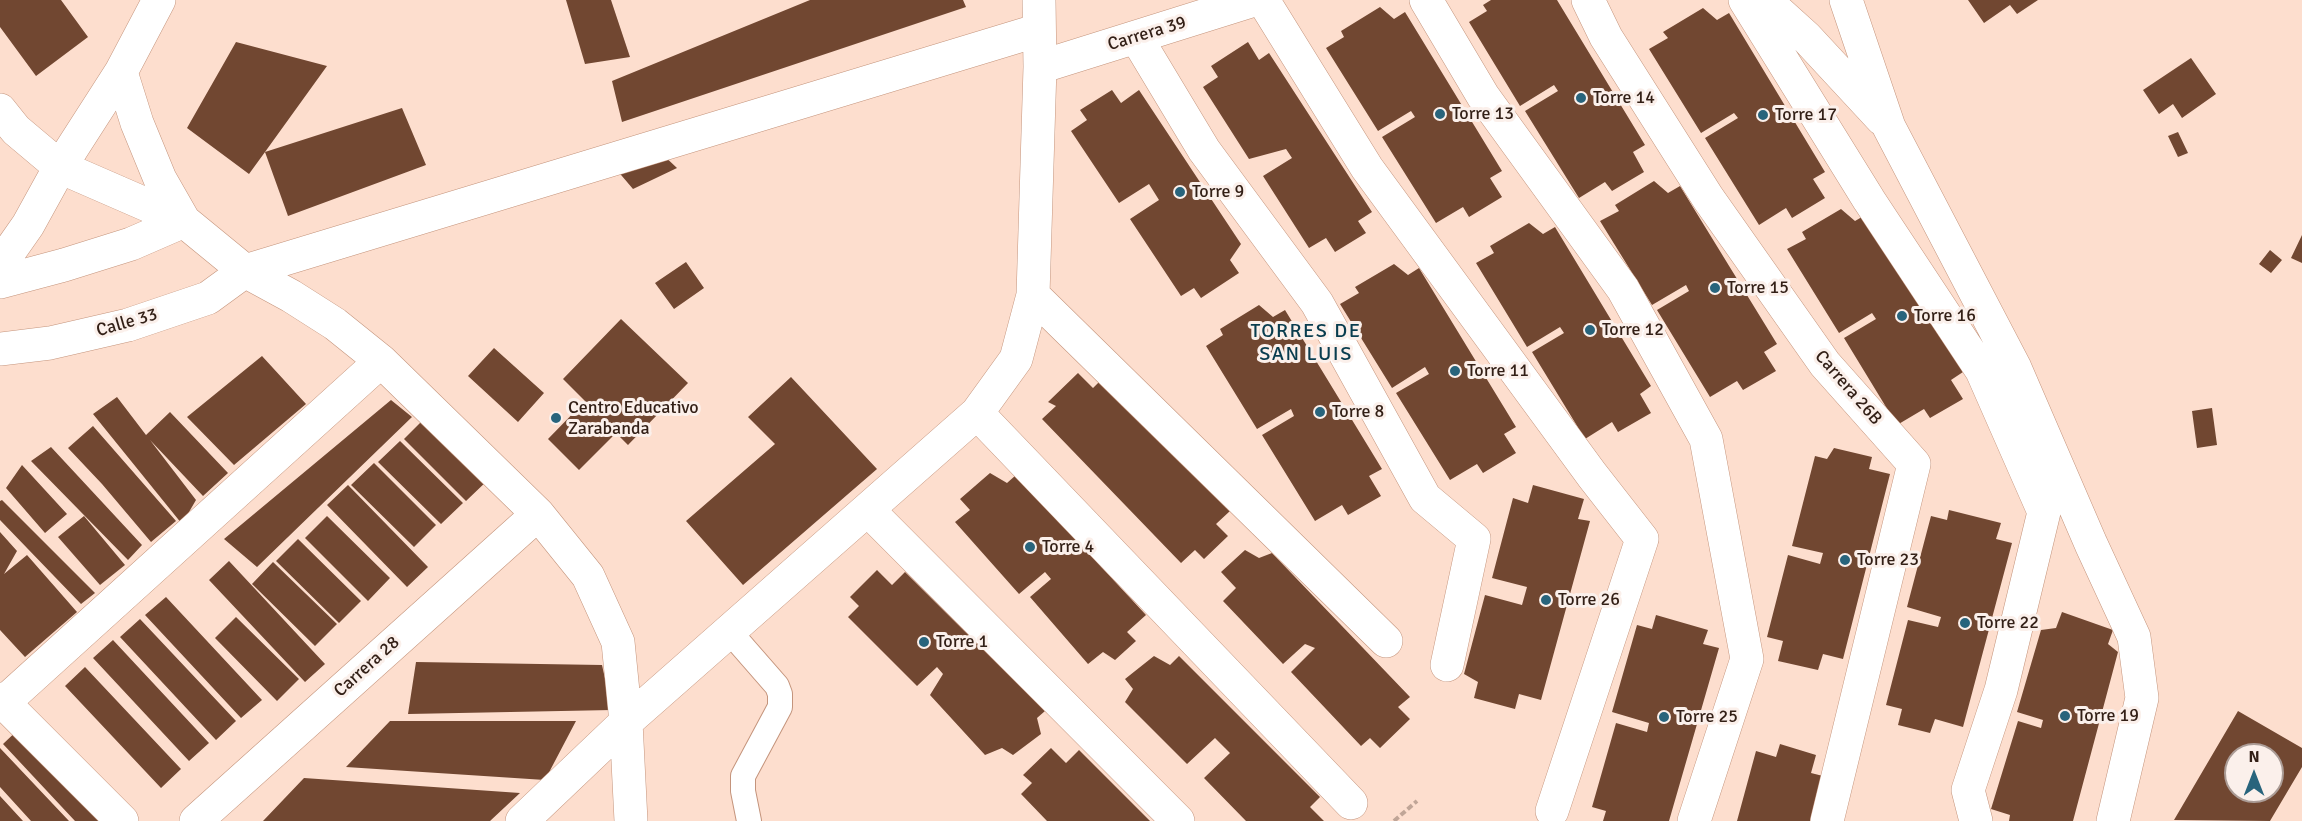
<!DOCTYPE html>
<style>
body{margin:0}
#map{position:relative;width:2302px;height:821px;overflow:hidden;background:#fddece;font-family:Signika,sans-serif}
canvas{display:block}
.north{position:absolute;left:2224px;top:743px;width:60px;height:60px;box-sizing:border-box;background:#fbf0eb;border:2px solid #ab9c96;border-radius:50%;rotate:0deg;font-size:16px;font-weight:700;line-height:24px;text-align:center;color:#321f16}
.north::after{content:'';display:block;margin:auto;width:21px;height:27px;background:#28647c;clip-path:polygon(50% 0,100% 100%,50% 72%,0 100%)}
</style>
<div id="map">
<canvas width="2302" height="821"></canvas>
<div class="north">N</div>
</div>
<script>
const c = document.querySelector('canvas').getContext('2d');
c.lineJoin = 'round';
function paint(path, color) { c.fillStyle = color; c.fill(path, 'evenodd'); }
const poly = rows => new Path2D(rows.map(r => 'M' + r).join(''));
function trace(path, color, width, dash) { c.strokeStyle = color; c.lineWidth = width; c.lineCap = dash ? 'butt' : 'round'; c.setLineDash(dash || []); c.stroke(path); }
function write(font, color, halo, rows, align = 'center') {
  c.font = font + ' Signika,sans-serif'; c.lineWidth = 6; c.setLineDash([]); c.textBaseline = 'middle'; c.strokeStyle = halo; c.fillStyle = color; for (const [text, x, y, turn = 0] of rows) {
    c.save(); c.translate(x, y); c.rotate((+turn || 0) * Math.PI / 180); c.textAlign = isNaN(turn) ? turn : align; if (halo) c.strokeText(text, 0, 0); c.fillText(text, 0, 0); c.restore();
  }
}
paint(poly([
 [0,0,61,0,88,37,36,76,0,27],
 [566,0,611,0,630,57,585,64],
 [810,0,963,0,966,7,622,122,612,81],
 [1491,0,1557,0,1645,145,1633,152,1644,172,1612,191,1605,182,1579,198,1525,111,1558,91,1554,85,1520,106,1469,22,1487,11,1483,5],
 [1968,0,2038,0,2017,14,2010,5,1984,23],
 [1380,7,1394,19,1405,12,1502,171,1490,178,1502,197,1469,217,1463,207,1436,223,1382,137,1415,117,1411,111,1378,131,1326,48,1344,37,1341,31],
 [1703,8,1717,20,1729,13,1825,172,1813,179,1825,198,1792,218,1786,208,1759,225,1705,138,1738,118,1734,113,1701,133,1649,49,1668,38,1663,32],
 [236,42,327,66,265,152,402,108,426,165,288,216,265,152,249,174,187,128],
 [1248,42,1259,60,1269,53,1372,212,1358,221,1366,233,1335,252,1326,238,1309,248,1263,176,1292,158,1286,149,1249,159,1203,87,1218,77,1211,66],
 [2191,58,2216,94,2182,118,2173,104,2159,114,2143,90],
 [1112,90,1121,103,1139,90,1241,244,1230,260,1239,273,1201,298,1194,288,1181,296,1130,219,1159,200,1149,184,1119,203,1071,131,1087,120,1080,110],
 [2178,132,2188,153,2178,157,2168,136],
 [660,152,677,168,633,189,616,169],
 [1654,181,1668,193,1680,186,1777,344,1764,352,1776,371,1743,390,1737,381,1710,397,1657,310,1689,291,1686,285,1652,305,1600,221,1619,211,1615,205],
 [1841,209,1855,221,1867,214,1963,372,1951,380,1963,399,1930,418,1924,409,1897,425,1844,338,1876,319,1872,313,1839,333,1787,249,1806,239,1802,232],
 [1529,223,1543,234,1555,227,1651,386,1640,394,1651,413,1618,432,1612,422,1585,439,1532,352,1564,333,1560,327,1527,347,1476,263,1494,253,1490,246],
 [2302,235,2302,263,2291,258],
 [2270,250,2282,260,2271,273,2259,264],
 [686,262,704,288,674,309,655,283],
 [1394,264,1408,275,1419,268,1516,427,1504,434,1516,453,1483,473,1477,464,1450,480,1396,393,1429,374,1425,367,1392,388,1340,304,1359,293,1355,287],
 [1259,305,1273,317,1285,310,1382,469,1369,476,1381,496,1348,515,1342,505,1315,521,1262,435,1294,416,1291,409,1257,429,1206,346,1223,335,1220,329],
 [621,319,688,383,628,445,616,433,579,470,548,439,585,401,563,379],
 [494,348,544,393,518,422,468,376],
 [262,356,306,404,234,465,187,417],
 [1078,373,1093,388,1102,379,1230,511,1216,524,1228,536,1204,559,1195,550,1181,563,1042,419,1056,406,1048,402],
 [791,377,877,469,743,585,686,521,775,444,748,417],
 [117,397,146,435,170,412,228,473,203,496,150,440,196,500,182,524,93,414],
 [391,400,412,417,257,567,224,539],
 [2212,408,2217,445,2197,448,2192,411],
 [426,417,489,479,466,501,404,439],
 [93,426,176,521,151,542,102,484,68,448],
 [400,441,463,503,441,524,378,462],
 [51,447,142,545,128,560,31,461],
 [1834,448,1872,457,1869,469,1890,474,1843,659,1823,654,1818,670,1778,661,1783,641,1767,637,1788,555,1820,564,1823,553,1792,546,1815,456,1827,459],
 [374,463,436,525,414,547,351,485],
 [22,465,67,514,45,533,6,488],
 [990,473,1007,483,1016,475,1146,615,1127,632,1136,641,1115,660,1103,652,1088,664,1030,597,1051,579,1045,572,1019,594,955,522,970,510,960,499],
 [348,485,428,567,407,587,327,505],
 [1533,485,1584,499,1578,519,1590,521,1541,700,1519,694,1515,709,1474,698,1478,682,1464,674,1485,595,1522,605,1527,587,1492,578,1513,498,1528,503],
 [2,500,95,593,81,604,0,520,0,501],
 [1949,510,2001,523,1996,539,2012,543,1963,727,1935,719,1930,733,1898,725,1902,709,1886,705,1908,620,1938,627,1941,617,1907,607,1931,516,1947,520],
 [84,516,125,565,100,585,58,537],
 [327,516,390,578,368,601,305,538],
 [0,532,17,551,4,574,27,555,77,612,25,657,0,630],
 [298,539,361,601,339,623,276,561],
 [1245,550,1259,558,1272,553,1410,697,1398,707,1410,719,1380,748,1370,738,1361,746,1291,672,1315,648,1305,644,1283,664,1223,601,1236,588,1221,572],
 [229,561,325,664,305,682,209,580],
 [273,562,337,624,315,646,252,584],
 [877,570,892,585,905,572,1045,711,1037,718,1041,734,1013,755,1002,748,985,755,930,695,943,674,937,667,917,686,848,617,859,606,850,597],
 [166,597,262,700,241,718,145,615],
 [2062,612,2113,630,2108,644,2118,652,2073,821,2009,821,2010,815,1991,809,2018,721,2041,728,2043,720,2017,712,2041,630,2056,628],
 [1656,615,1708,630,1703,644,1719,648,1669,821,1603,821,1606,811,1592,807,1616,723,1647,732,1649,723,1612,712,1637,625,1652,629],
 [236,617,299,679,277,701,215,638],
 [140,619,236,721,216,740,120,637],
 [113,640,209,743,189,761,93,658],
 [1154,656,1170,665,1179,656,1320,797,1310,807,1324,821,1246,821,1204,778,1230,753,1215,738,1187,764,1125,702,1133,689,1125,679],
 [416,662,602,665,612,710,408,714],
 [85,667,181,769,161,788,65,686],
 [2238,711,2302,748,2302,767,2270,821,2174,820],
 [2236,755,2272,755,2272,791,2236,791],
 [390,721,576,721,545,780,346,767],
 [23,725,112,821,75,821,3,744],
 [1780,744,1816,755,1811,773,1823,776,1811,821,1737,821,1756,751,1776,757],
 [0,748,69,821,31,821,0,787],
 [1051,748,1066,763,1079,750,1150,821,1047,821,1021,794,1032,783,1023,775],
 [304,778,520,793,490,821,263,821],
 [0,796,23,821,0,821]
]), '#714731');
const lane = poly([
 [729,631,777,686,780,694,780,707,743,776,743,791,749,821]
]);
const street = poly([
 [1263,0,1367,168,1592,475,1642,539,1552,811],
 [1426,0,1483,96,1623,289,1706,439,1747,659,1694,821],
 [1588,0,1606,37,1708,198,1825,364,1914,464,1827,821],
 [1745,0,1869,200,1982,371,2044,512,2001,690,1968,790,1976,821],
 [1765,0,1806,37,1882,119],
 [1846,0,1889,127,2015,368,2091,544,2134,637,2142,698,2113,821],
 [1136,37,1204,150,1317,303,1425,498,1474,539,1447,665],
 [1040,67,1254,0],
 [121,72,137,123,160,179,184,221,245,271,291,296,335,324,381,361,538,514,588,576,618,642,626,722,631,821],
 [0,110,16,130,60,167,184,221],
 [0,265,28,225,60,167,121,72,159,0],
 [0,282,64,265,131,244,184,221],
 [1033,295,1386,641],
 [0,349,50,343,128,325,208,298,245,271,1039,30],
 [977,413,1351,803],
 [868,510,1178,821],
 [0,699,122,821],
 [0,706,381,361],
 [196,821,538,514],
 [522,821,626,722,977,413,1016,359,1033,295,1040,67,1039,0]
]);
trace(lane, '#c4947c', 26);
trace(street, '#c4947c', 34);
trace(poly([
 [1394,821,1417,801]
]), '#c0a597', 4, [6, 3]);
trace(lane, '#fff', 24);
trace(street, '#fff', 33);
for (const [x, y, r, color] of [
 [1581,98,6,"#28647c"],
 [1440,114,6,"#28647c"],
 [1763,115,6,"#28647c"],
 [1180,192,6,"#28647c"],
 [1715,288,6,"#28647c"],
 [1902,316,6,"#28647c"],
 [1590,330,6,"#28647c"],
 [1455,371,6,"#28647c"],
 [1320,412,6,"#28647c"],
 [556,418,6,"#28647c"],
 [1030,547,6,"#28647c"],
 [1845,560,6,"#28647c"],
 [1546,600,6,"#28647c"],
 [1965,623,6,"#28647c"],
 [924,642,6,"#28647c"],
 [2065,716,6,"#28647c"],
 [1664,717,6,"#28647c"]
]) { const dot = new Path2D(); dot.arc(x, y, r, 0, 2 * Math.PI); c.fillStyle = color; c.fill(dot); trace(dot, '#fbf0eb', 2); }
write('18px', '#321f16', '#fbf0eb', [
 ["Carrera 39",1147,34,-17],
 ["Calle 33",127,323,-16],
 ["Carrera 26B",1848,388,49],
 ["Carrera 28",367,667,-42]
]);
write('18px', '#321f16', '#fbf0eb', [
 ["Torre 14",1593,98],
 ["Torre 13",1452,114],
 ["Torre 17",1775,115],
 ["Torre 9",1192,192],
 ["Torre 15",1727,288],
 ["Torre 16",1914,316],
 ["Torre 12",1602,330],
 ["Torre 11",1467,371],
 ["Centro Educativo",568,408],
 ["Zarabanda",568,429],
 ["Torre 8",1332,412],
 ["Torre 4",1042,547],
 ["Torre 23",1857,560],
 ["Torre 26",1558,600],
 ["Torre 22",1977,623],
 ["Torre 1",936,642],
 ["Torre 19",2077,716],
 ["Torre 25",1676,717]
], 'left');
c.letterSpacing = '1.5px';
write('20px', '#093d4f', '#fbf0eb', [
 ["TORRES DE",1306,332],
 ["SAN LUIS",1306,355]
]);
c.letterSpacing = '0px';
</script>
